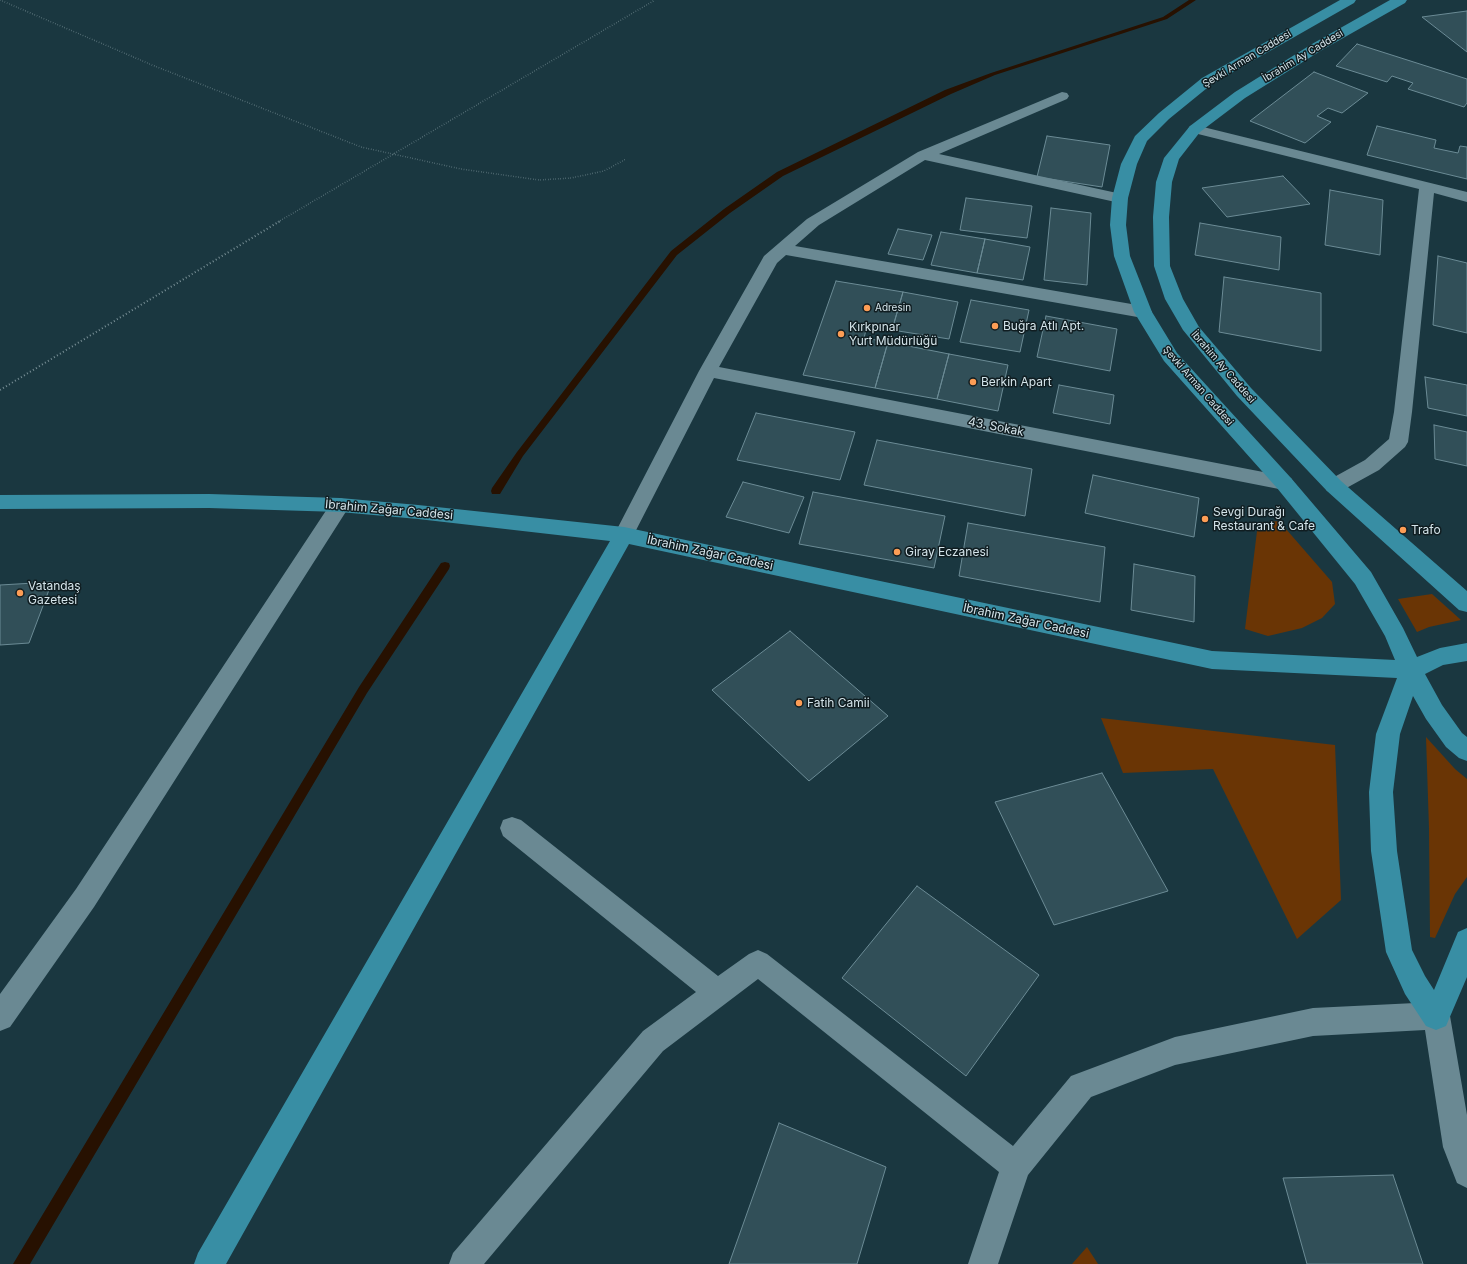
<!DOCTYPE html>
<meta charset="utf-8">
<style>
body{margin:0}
canvas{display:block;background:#1a3740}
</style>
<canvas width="1467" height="1264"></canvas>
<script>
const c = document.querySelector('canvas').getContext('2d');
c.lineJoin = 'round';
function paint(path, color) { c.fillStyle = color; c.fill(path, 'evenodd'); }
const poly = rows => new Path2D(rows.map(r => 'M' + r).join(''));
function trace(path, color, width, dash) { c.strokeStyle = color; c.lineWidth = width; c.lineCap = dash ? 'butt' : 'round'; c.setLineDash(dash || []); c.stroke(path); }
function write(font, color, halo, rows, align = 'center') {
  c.font = font + ' Inter,sans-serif'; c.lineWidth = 3; c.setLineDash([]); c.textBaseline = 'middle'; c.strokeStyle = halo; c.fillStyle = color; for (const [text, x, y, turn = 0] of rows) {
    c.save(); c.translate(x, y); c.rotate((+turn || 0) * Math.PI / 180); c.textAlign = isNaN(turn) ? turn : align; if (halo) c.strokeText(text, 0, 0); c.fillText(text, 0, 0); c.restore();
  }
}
paint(poly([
 [1279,521,1332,582,1335,604,1322,618,1302,628,1268,636,1245,629,1258,523],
 [1432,594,1461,620,1429,627,1417,632,1398,599],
 [1101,718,1335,745,1341,900,1297,939,1213,769,1123,773],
 [1426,737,1455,769,1467,779,1467,877,1455,894,1435,938,1430,937,1429,828],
 [1087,1247,1098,1264,1072,1264]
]), '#6a3505');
paint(poly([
 [1189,0,1196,0,1167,19,995,75,951,94,783,176,730,213,677,255,523,456,500,494,492,494,491,491,492,488,517,452,671,251,724,209,777,172,945,90,991,73,1163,17,1189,0],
 [445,562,449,563,450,566,449,569,367,693,30,1264,13,1264,359,687,441,563,445,562]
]), '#271101');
const building = poly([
 [1467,11,1467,52,1422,17,1467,11],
 [1357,44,1467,79,1467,103,1464,107,1408,89,1413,83,1392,76,1387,82,1336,66,1357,44],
 [1314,72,1368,93,1342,113,1328,108,1317,116,1331,122,1305,143,1250,121,1314,72],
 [1377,126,1436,140,1434,148,1458,153,1460,146,1467,147,1467,179,1367,155,1377,126],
 [1047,136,1110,145,1102,187,1037,177,1047,136],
 [1283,176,1310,204,1227,217,1202,188,1283,176],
 [1330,190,1383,200,1380,255,1325,245,1330,190],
 [966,198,1032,206,1027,238,960,230,966,198],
 [1051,208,1091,213,1087,285,1044,280,1051,208],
 [1200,223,1281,237,1279,270,1195,255,1200,223],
 [898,229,932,235,923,260,888,254,898,229],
 [941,232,985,239,977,273,931,265,941,232],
 [985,239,1030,247,1023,280,977,273,985,239],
 [1438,256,1467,263,1467,333,1433,325,1438,256],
 [1224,277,1321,293,1321,351,1219,332,1224,277],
 [836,281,903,292,892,330,867,326,864,338,888,342,875,388,803,375,836,281],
 [903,292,958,302,949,339,892,330,903,292],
 [971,300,1029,310,1020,352,960,342,971,300],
 [1046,316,1117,329,1110,371,1037,357,1046,316],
 [888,342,949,354,937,399,875,388,888,342],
 [949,354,1008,365,998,411,937,399,949,354],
 [1425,377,1467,385,1467,416,1428,408,1425,377],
 [1059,385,1114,395,1110,424,1053,413,1059,385],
 [756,413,855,432,840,480,737,460,756,413],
 [1434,425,1467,432,1467,466,1435,459,1434,425],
 [877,440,1032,469,1025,516,864,485,877,440],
 [1093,475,1199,498,1194,537,1085,513,1093,475],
 [743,482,804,497,789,533,726,517,743,482],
 [813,492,945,516,934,568,799,544,813,492],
 [968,523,1105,547,1100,602,959,576,968,523],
 [1134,564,1195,576,1194,622,1131,610,1134,564],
 [52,582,29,643,0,645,0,585,52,582],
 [790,631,888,716,809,781,712,690,790,631],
 [1102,773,1168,891,1054,925,995,802,1102,773],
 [917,886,1039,975,966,1076,842,978,917,886],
 [779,1123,886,1167,857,1264,729,1264,779,1123],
 [1393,1175,1423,1264,1307,1264,1283,1178,1393,1175]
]);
paint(building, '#314f58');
trace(building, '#6b8b95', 1);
trace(poly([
 [0,0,152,65,361,147,461,169,539,180,571,178,604,171,626,159],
 [278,222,655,0]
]), '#768d94', 1.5, [0.5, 2]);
trace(poly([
 [0,390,280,221]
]), '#768d94', 2, [1, 2.5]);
paint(poly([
 [1062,92,1067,93,1069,96,1067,99,939,154,1126,195,1128,198,1126,201,1120,203,925,160,819,225,795,246,1143,306,1149,308,1152,312,1149,316,1143,318,786,255,777,263,719,367,1284,476,1291,478,1294,483,1291,488,1284,490,714,378,631,540,624,543,617,540,614,535,699,371,764,256,807,219,918,152,1062,92],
 [1195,125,1467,192,1467,202,1434,193,1412,412,1408,442,1405,447,1379,470,1341,491,1334,493,1327,491,1324,486,1327,481,1365,460,1389,439,1394,412,1419,189,1190,132,1188,129,1190,126,1195,125],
 [340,498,347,500,350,505,347,510,94,907,10,1027,0,1031,0,994,76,889,333,500,340,498],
 [512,817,521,820,718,976,749,954,758,950,767,954,1013,1146,1071,1076,1175,1037,1313,1008,1436,1002,1446,1006,1450,1016,1467,1115,1467,1188,1457,1183,1443,1147,1425,1030,1313,1036,1175,1065,1091,1097,1028,1175,998,1264,968,1264,999,1172,758,979,663,1051,484,1264,449,1264,453,1253,643,1031,696,992,503,836,500,828,503,820,512,817]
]), '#6a8993');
paint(poly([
 [1340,0,1356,0,1354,3,1212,84,1169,119,1147,141,1137,164,1128,198,1126,225,1130,256,1152,312,1177,353,1291,478,1371,572,1403,628,1417,657,1440,648,1467,643,1467,661,1443,665,1425,674,1442,705,1462,733,1467,737,1467,761,1459,758,1446,747,1426,719,1413,696,1400,734,1393,792,1397,851,1412,950,1425,976,1434,990,1458,932,1467,928,1467,977,1446,1026,1436,1030,1426,1026,1405,994,1386,952,1371,851,1369,792,1376,734,1397,678,1212,669,629,544,226,1264,194,1264,198,1253,610,541,418,519,340,512,209,508,0,509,0,495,209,494,340,498,418,505,624,527,1212,651,1395,660,1385,636,1355,584,1277,488,1164,361,1134,312,1114,256,1110,225,1112,198,1121,164,1135,136,1159,113,1202,78,1340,0],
 [1390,0,1407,0,1405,3,1322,50,1245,98,1200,132,1179,159,1172,182,1169,217,1170,266,1183,299,1199,327,1251,388,1341,481,1467,591,1467,612,1459,610,1327,491,1237,396,1183,330,1165,299,1154,266,1153,217,1156,182,1164,158,1190,126,1235,92,1312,44,1390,0]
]), '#388ea4');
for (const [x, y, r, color] of [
 [867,308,4,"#fd9d55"],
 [995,326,4,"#fd9d55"],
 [841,334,4,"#fd9d55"],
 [973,382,4,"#fd9d55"],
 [1205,519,4,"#fd9d55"],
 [1403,530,4,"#fd9d55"],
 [897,552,4,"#fd9d55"],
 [20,593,4,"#fd9d55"],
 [799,703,4,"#fd9d55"]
]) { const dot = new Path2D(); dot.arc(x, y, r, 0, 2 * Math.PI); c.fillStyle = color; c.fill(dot); trace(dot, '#101d21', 1.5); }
write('10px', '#d4e4ea', '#101d21', [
 ["İbrahim Ay Caddesi",1303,56,-31],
 ["Şevki Arman Caddesi",1247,59,-31],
 ["İbrahim Ay Caddesi",1223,367,49],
 ["Şevki Arman Caddesi",1198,386,49]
]);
write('10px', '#d4e4ea', '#101d21', [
 ["Adresin",875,308]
], 'left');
write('12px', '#d4e4ea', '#101d21', [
 ["Buğra Atlı Apt.",1003,326],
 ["Kırkpınar",849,327],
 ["Yurt Müdürlüğü",849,341],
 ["Berkin Apart",981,382],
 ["Sevgi Durağı",1213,512],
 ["Restaurant & Cafe",1213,526],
 ["Trafo",1411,530],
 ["Giray Eczanesi",905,552],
 ["Vatandaş",28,586],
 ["Gazetesi",28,600],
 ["Fatih Camii",807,703]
], 'left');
write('12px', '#d4e4ea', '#101d21', [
 ["43. Sokak",996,427,11],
 ["İbrahim Zağar Caddesi",389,510,5],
 ["İbrahim Zağar Caddesi",710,553,12],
 ["İbrahim Zağar Caddesi",1026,621,12]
]);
</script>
